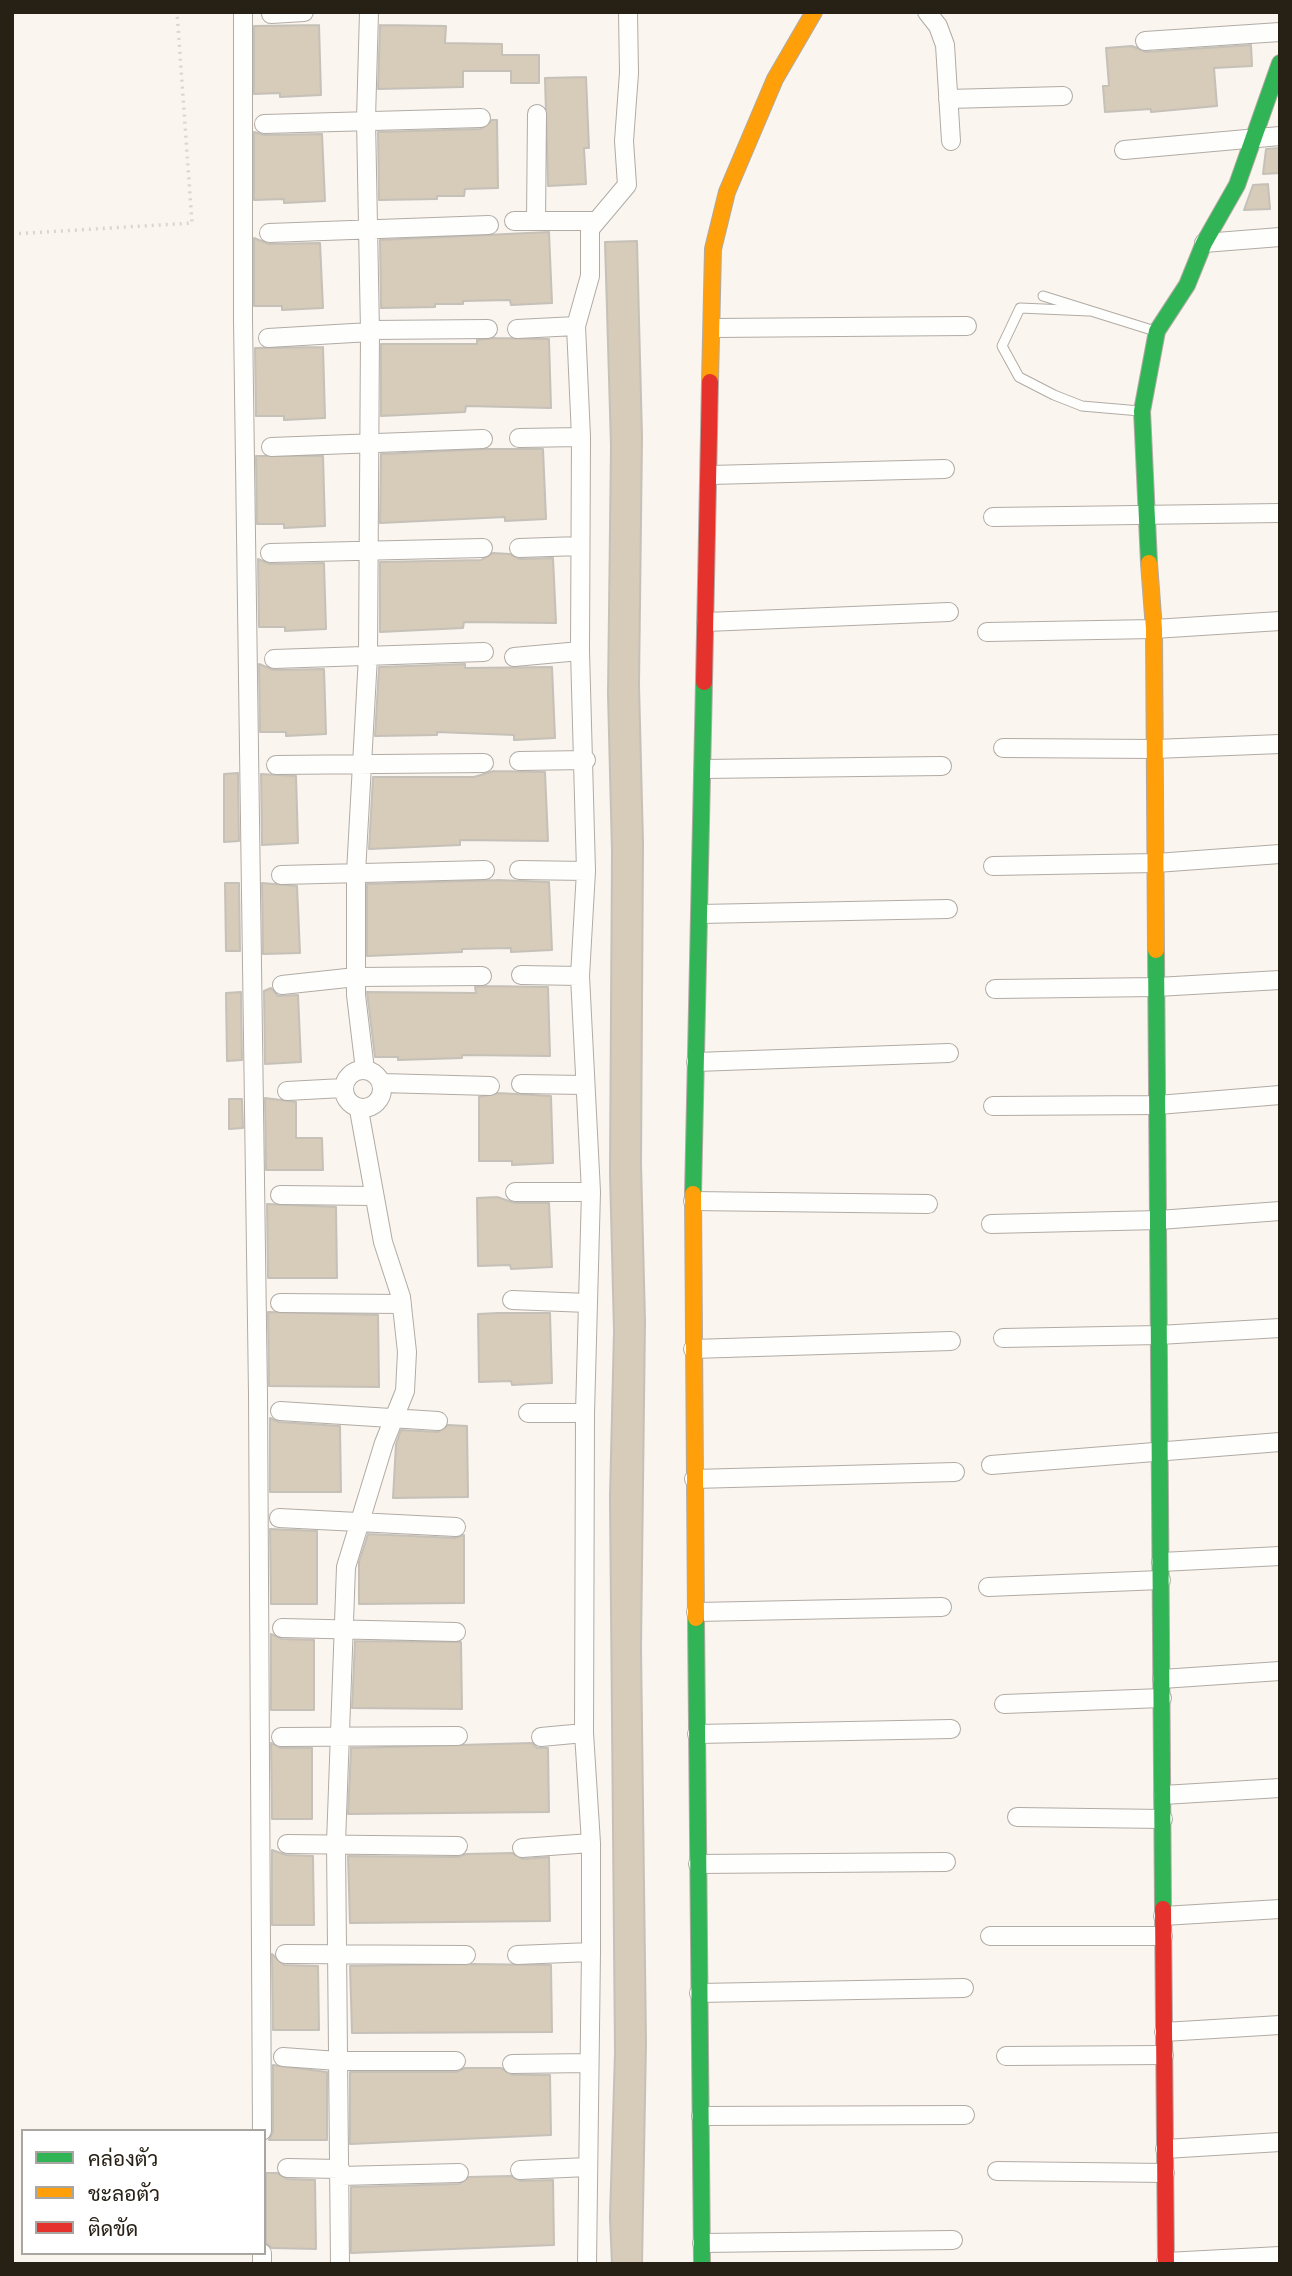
<!DOCTYPE html>
<meta charset="utf-8">
<style>
body{margin:0}
#map{position:relative;width:1292px;height:2276px;overflow:hidden;background:#faf5ef;font-family:Commissioner,Sarabun,sans-serif}
canvas{display:block}
.frame{position:absolute;inset:0;border:14px solid #272015;pointer-events:none}
.legend{position:absolute;left:21px;top:2129px;width:245px;height:126px;box-sizing:border-box;background:#fff;border:2px solid #a9a6a1;margin:0;padding:9px 12px;list-style:none;font-size:21px;color:#272015}
.legend li{display:flex;align-items:center;gap:14px;height:35px}
.legend b{width:35px;border:2px solid #a9a6a1}
</style>
<div id="map">
<canvas width="1292" height="2276"></canvas>
<div class="frame"></div>
<ul class="legend">
<li><b style="height:9px;background:#30b455"></b>คล่องตัว</li>
<li><b style="height:9px;background:#ff9f0a"></b>ชะลอตัว</li>
<li><b style="height:9px;background:#e5322d"></b>ติดขัด</li>
</ul>
</div>
<script>
const c = document.querySelector('canvas').getContext('2d');
c.lineJoin = 'round';
function paint(path, color) { c.fillStyle = color; c.fill(path, 'evenodd'); }
const poly = rows => new Path2D(rows.map(r => 'M' + r).join(''));
function trace(path, color, width, dash) { c.strokeStyle = color; c.lineWidth = width; c.lineCap = dash ? 'butt' : 'round'; c.setLineDash(dash || []); c.stroke(path); }
const building = poly([
 [319,25,321,95,280,97,280,93,254,94,254,26,319,25],
 [380,25,446,26,445,43,502,44,502,55,539,55,539,83,511,83,511,71,463,71,463,87,378,89,380,25],
 [1251,45,1252,66,1214,68,1217,106,1151,112,1151,109,1105,112,1103,86,1109,86,1106,48,1132,46,1146,52,1251,45],
 [586,77,589,148,584,148,586,184,548,186,545,78,586,77],
 [492,120,497,120,498,188,465,189,464,196,437,196,437,199,379,200,378,132,481,129,492,120],
 [254,132,264,135,322,134,325,201,284,203,284,199,254,200,254,132],
 [1280,148,1280,173,1263,174,1266,149,1280,148],
 [1268,184,1270,209,1244,210,1253,185,1268,184],
 [549,232,552,303,511,305,510,300,463,301,463,304,435,304,435,307,381,308,380,240,549,232],
 [254,238,269,244,320,243,323,308,282,310,282,306,254,306,254,238],
 [637,241,642,437,639,685,643,843,641,1163,645,1321,641,1647,646,2043,642,2264,612,2264,610,2218,615,2052,610,1497,614,1331,610,1173,612,852,608,694,611,446,605,242,637,241],
 [495,338,549,339,551,408,466,406,465,412,381,416,381,344,477,344,477,340,495,338],
 [323,347,325,418,284,420,284,416,256,416,255,348,323,347],
 [487,449,543,449,546,519,505,521,505,517,380,523,381,454,487,449],
 [256,456,323,456,325,526,284,528,284,524,257,524,256,456],
 [493,553,510,554,519,559,553,558,556,623,464,622,463,628,380,632,380,562,481,560,493,553],
 [258,559,270,564,324,563,326,629,285,631,285,627,259,627,258,559],
 [259,664,274,670,324,669,326,734,286,736,286,732,260,732,259,664],
 [465,664,465,668,552,667,555,738,514,740,514,735,437,732,437,735,375,736,379,667,465,664],
 [494,771,545,772,548,841,460,840,460,845,369,849,373,777,474,777,494,771],
 [238,773,239,841,224,842,224,774,238,773],
 [261,774,296,776,298,843,262,845,261,774],
 [497,880,549,882,552,950,511,952,511,948,462,949,462,952,367,956,367,884,497,880],
 [225,883,239,883,240,951,226,951,225,883],
 [262,883,297,886,300,953,263,954,262,883],
 [487,986,548,987,550,1056,462,1055,462,1058,398,1060,398,1057,375,1057,367,992,476,993,475,987,487,986],
 [271,988,278,996,298,995,301,1062,265,1064,264,991,271,988],
 [241,992,242,1060,227,1061,226,993,241,992],
 [498,1093,551,1096,553,1163,512,1165,512,1161,479,1161,479,1097,498,1093],
 [265,1098,296,1102,296,1138,322,1138,323,1170,266,1170,265,1098],
 [229,1099,242,1099,243,1128,229,1129,229,1099],
 [497,1197,515,1203,549,1203,552,1267,511,1269,510,1265,478,1266,477,1198,497,1197],
 [267,1204,336,1207,337,1278,268,1278,267,1204],
 [268,1312,378,1315,379,1387,269,1386,268,1312],
 [498,1313,550,1313,552,1383,512,1385,511,1381,479,1382,478,1314,498,1313],
 [270,1418,279,1422,340,1426,341,1492,270,1492,270,1418],
 [448,1425,467,1426,468,1497,393,1498,396,1444,401,1430,438,1432,448,1425],
 [270,1529,317,1531,317,1604,271,1604,270,1529],
 [368,1534,455,1538,464,1535,464,1603,359,1604,359,1562,368,1534],
 [271,1634,282,1639,314,1640,314,1710,271,1710,271,1634],
 [355,1641,461,1642,462,1709,352,1708,355,1641],
 [271,1743,281,1748,312,1748,312,1819,272,1819,271,1743],
 [532,1743,537,1748,548,1748,549,1812,348,1814,351,1748,532,1743],
 [272,1850,286,1855,313,1856,314,1925,272,1925,272,1850],
 [512,1853,522,1859,549,1857,550,1921,350,1923,348,1856,458,1857,466,1854,512,1853],
 [272,1954,284,1965,318,1966,319,2030,273,2030,272,1954],
 [472,1964,551,1965,552,2032,352,2033,350,1966,472,1964],
 [273,2065,327,2072,327,2140,269,2140,273,2131,273,2065],
 [465,2068,501,2068,512,2075,550,2075,551,2135,350,2144,350,2072,456,2072,465,2068],
 [266,2173,277,2173,287,2179,315,2180,316,2249,272,2248,266,2243,266,2173],
 [511,2176,520,2181,553,2180,554,2245,351,2253,351,2187,459,2184,469,2177,511,2176]
]);
paint(building, '#d7cbb9');
trace(building, '#c5c0b8', 2);
const lane = poly([
 [1043,296,1155,331],
 [1089,311,1020,308,1002,346,1019,377,1054,395,1082,406,1140,411]
]);
const street = poly([
 [243,12,243,319,258,1394,262,2131],
 [927,12,938,26,945,45,951,141],
 [271,14,304,12],
 [1145,41,1280,32],
 [948,99,1063,96],
 [264,124,481,118],
 [1124,150,1280,136],
 [514,221,595,221],
 [536,221,537,114],
 [269,233,489,225],
 [1204,243,1280,237],
 [713,328,967,326],
 [517,329,576,326],
 [370,330,488,329],
 [268,338,370,332],
 [519,438,581,437],
 [271,447,483,439],
 [710,475,945,469],
 [993,517,1280,513],
 [519,548,580,546],
 [270,553,483,548],
 [706,622,949,612],
 [987,632,1154,629,1280,621],
 [514,657,580,651],
 [274,659,484,652],
 [1003,748,1155,749,1280,744],
 [519,761,586,760],
 [276,765,484,763],
 [703,769,942,766],
 [993,866,1156,863,1280,854],
 [519,870,586,871],
 [281,875,485,870],
 [700,914,948,909],
 [521,975,580,976],
 [282,985,356,977,482,976],
 [995,989,1157,987,1280,980],
 [696,1062,949,1053],
 '344 1089a19 19 0 1 1 38 0a19 19 0 1 1-38 0Z',
 [365,1070,356,995,356,873,368,656,370,332,366,119,369,12],
 [382,1083,490,1086],
 [521,1084,584,1085],
 [287,1091,343,1088],
 [993,1106,1158,1105,1280,1095],
 [515,1192,591,1192],
 [280,1195,374,1196],
 [693,1201,928,1204],
 [991,1224,1159,1220,1280,1211],
 [512,1300,588,1303],
 [280,1303,402,1304],
 [1003,1338,1159,1335,1280,1328],
 [693,1349,951,1341],
 [280,1411,438,1421],
 [528,1413,585,1413],
 [991,1465,1280,1442],
 [694,1479,955,1472],
 [279,1518,456,1527],
 [1161,1562,1280,1556],
 [988,1587,1161,1580],
 [696,1612,942,1607],
 [282,1628,456,1632],
 [1162,1679,1280,1671],
 [1004,1704,1162,1698],
 [697,1734,951,1729],
 [281,1737,458,1736],
 [541,1737,584,1733],
 [1163,1795,1280,1788],
 [1017,1817,1163,1819],
 [287,1844,458,1846],
 [522,1848,591,1843],
 [698,1864,946,1862],
 [1163,1916,1280,1909],
 [990,1936,1163,1936],
 [285,1954,466,1955],
 [517,1955,591,1952],
 [699,1993,964,1988],
 [1164,2032,1280,2025],
 [1006,2056,1164,2055],
 [283,2057,338,2061,456,2061],
 [512,2064,588,2063],
 [701,2116,965,2115],
 [1165,2149,1280,2142],
 [287,2168,340,2169],
 [520,2170,588,2167],
 [997,2171,1165,2173],
 [340,2176,459,2173],
 [702,2243,953,2240],
 [262,2253,262,2264],
 [1166,2262,1280,2256],
 [340,2264,336,1843,346,1567,384,1443,405,1391,407,1352,401,1297,383,1242,359,1110],
 [587,2264,591,1952,591,1843,584,1733,585,1413,591,1192,580,976,586,871,580,651,581,437,576,326,590,276,590,229,627,185,624,141,629,73,628,12]
]);
const fast = poly([
 [1149,563,1142,411,1157,331,1187,285,1204,243,1237,185,1280,63],
 [1156,950,1163,1909],
 [693,1194,704,682],
 [696,1618,702,2264]
]);
const slow = poly([
 [710,382,713,249,727,192,775,79,814,12],
 [1149,563,1154,629,1156,950],
 [693,1194,696,1618]
]);
const jam = poly([
 [704,682,710,382],
 [1163,1909,1166,2264]
]);
trace(lane, '#b1aba4', 11);
trace(street, '#b1aba4', 20);
trace(fast, '#b1aba4', 18);
trace(slow, '#b1aba4', 18);
trace(jam, '#b1aba4', 18);
trace(poly([
 [12,234,192,223,177,12]
]), '#d7d6d4', 3.5, [2, 5]);
trace(lane, '#fefefd', 9);
trace(street, '#fefefd', 18);
trace(fast, '#30b455', 16);
trace(slow, '#ff9f0a', 16);
trace(jam, '#e5322d', 16);
</script>
